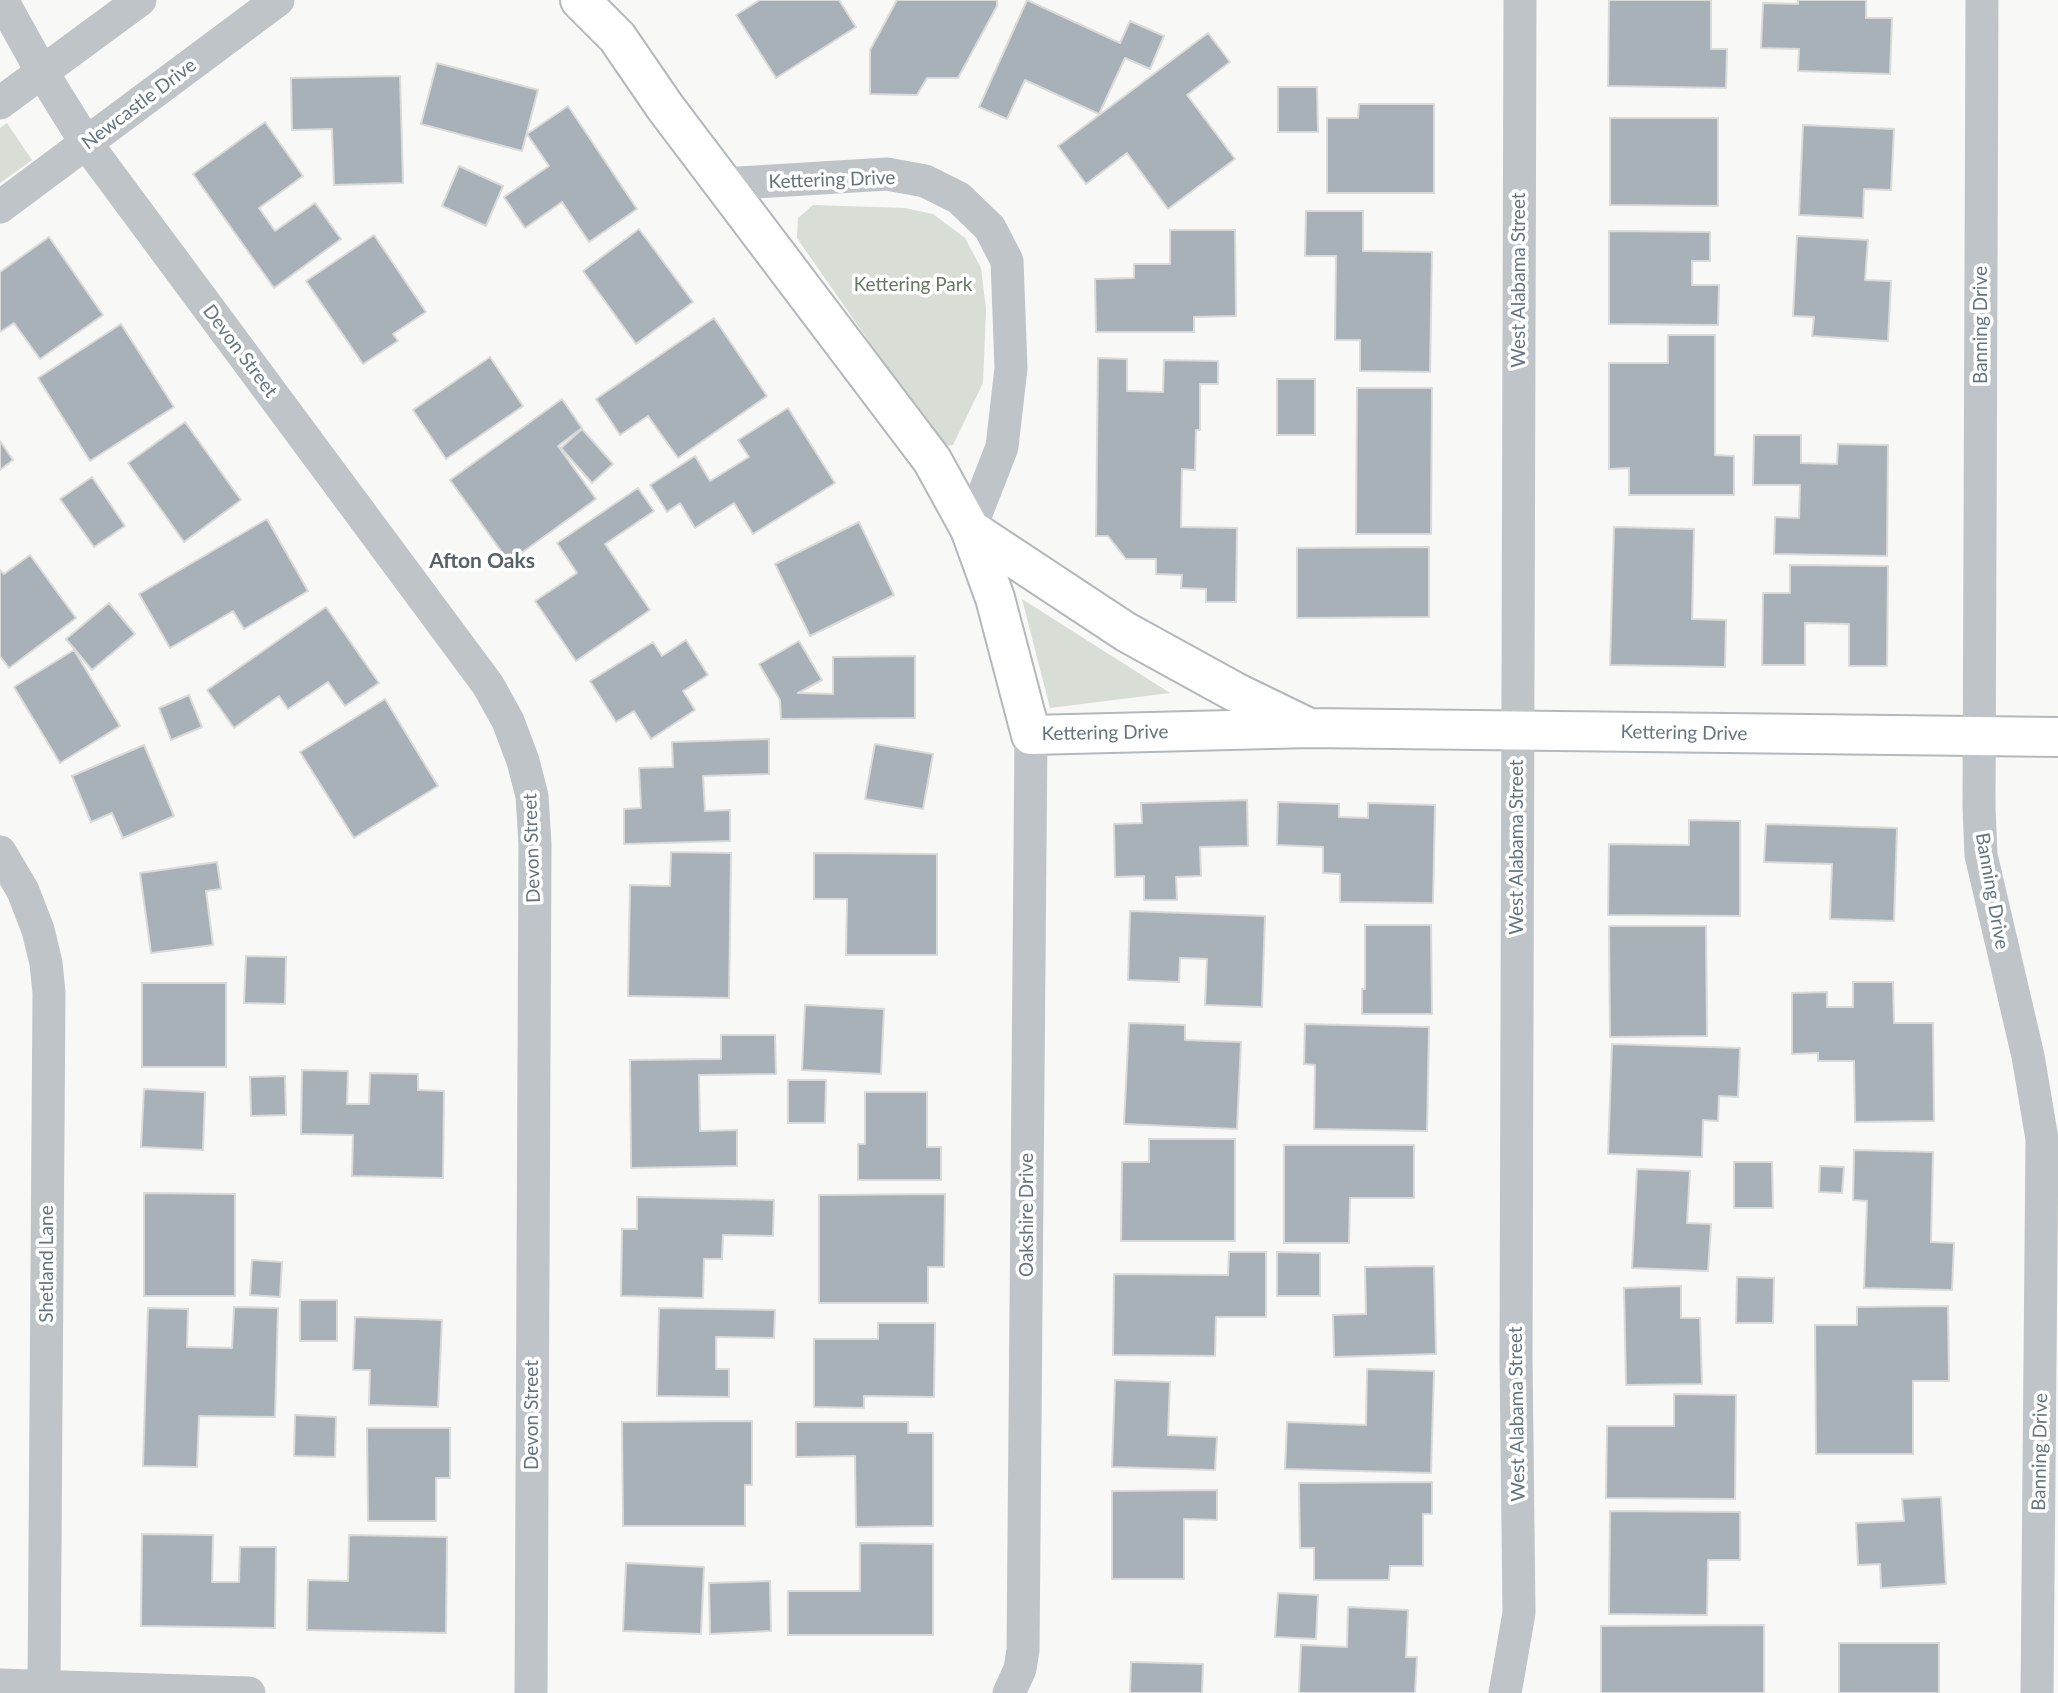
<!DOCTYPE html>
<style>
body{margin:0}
canvas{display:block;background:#f8f8f6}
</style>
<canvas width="2058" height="1693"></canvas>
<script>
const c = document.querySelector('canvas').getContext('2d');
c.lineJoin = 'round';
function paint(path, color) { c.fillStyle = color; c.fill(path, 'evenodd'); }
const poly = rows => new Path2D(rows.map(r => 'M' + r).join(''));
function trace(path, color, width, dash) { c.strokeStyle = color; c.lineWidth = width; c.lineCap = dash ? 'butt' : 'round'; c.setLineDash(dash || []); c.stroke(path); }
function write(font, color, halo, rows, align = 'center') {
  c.font = font + ' Lato,sans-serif'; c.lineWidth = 7; c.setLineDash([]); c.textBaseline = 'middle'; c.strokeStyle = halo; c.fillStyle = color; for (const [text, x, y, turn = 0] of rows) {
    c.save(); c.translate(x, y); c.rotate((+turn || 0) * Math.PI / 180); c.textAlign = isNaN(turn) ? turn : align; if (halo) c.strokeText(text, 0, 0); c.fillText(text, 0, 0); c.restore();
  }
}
paint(poly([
 [7,123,32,160,0,183,0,128],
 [813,205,905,208,933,214,965,238,981,268,986,309,983,383,953,445,943,446,936,438,797,238,798,218],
 [1022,599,1170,693,1050,708]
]), '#d8ddd5');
const building = poly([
 [760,0,839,0,856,27,776,78,736,15,760,0],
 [897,0,997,0,997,6,958,78,927,78,917,95,870,94,870,50,897,0],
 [1027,0,1120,43,1130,21,1164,36,1150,69,1125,58,1099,114,1025,80,1007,119,979,107,1027,0],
 [1609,0,1711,0,1711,49,1727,49,1726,88,1608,86,1609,0],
 [1798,0,1866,0,1866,18,1892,18,1890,74,1798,71,1799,49,1761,48,1763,3,1798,4,1798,0],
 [1208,33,1230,62,1187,95,1235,159,1168,209,1127,153,1086,184,1058,146,1208,33],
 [437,63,538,90,522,151,421,124,437,63],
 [400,76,403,183,334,185,332,129,292,130,291,78,400,76],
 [1278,87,1317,87,1318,132,1278,132,1278,87],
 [1359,104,1434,104,1434,193,1327,193,1327,118,1358,118,1359,104],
 [568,106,637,209,589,242,562,202,525,228,504,197,549,166,527,134,568,106],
 [1610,118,1718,118,1718,206,1610,205,1610,118],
 [265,122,303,176,259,208,275,231,315,203,341,239,274,288,193,174,265,122],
 [1803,125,1894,129,1891,190,1864,189,1863,218,1799,215,1803,125],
 [459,166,503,186,486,226,442,206,459,166],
 [1306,211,1363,211,1363,251,1432,252,1430,372,1360,371,1360,340,1335,340,1336,256,1305,256,1306,211],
 [639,229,693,302,636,344,583,271,639,229],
 [1170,230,1235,230,1236,316,1194,317,1194,332,1096,332,1095,279,1134,278,1134,264,1170,264,1170,230],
 [1609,231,1710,232,1710,261,1692,261,1692,285,1719,285,1718,325,1609,324,1609,231],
 [374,235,426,312,393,334,398,341,363,364,306,281,374,235],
 [1797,236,1868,240,1865,280,1891,281,1888,341,1812,336,1814,317,1793,316,1797,236],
 [49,237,103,315,40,359,14,323,0,332,0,272,49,237],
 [714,318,767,396,678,458,648,416,620,435,596,399,714,318],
 [121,324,174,407,90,461,38,378,121,324],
 [1668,335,1715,335,1715,455,1734,456,1734,495,1629,495,1629,468,1609,469,1609,363,1668,363,1668,335],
 [490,357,523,406,446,459,413,410,490,357],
 [1098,358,1127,359,1127,391,1163,392,1164,360,1218,361,1218,384,1200,384,1200,430,1196,430,1195,470,1182,469,1181,527,1237,528,1236,602,1206,602,1206,589,1181,588,1182,575,1156,574,1156,559,1126,559,1108,536,1096,536,1098,358],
 [1277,379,1315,379,1315,435,1277,435,1277,379],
 [1357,388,1432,388,1431,534,1356,534,1357,388],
 [562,399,582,428,558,446,596,499,509,562,450,480,562,399],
 [788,408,835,483,753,534,734,503,695,528,680,503,667,512,650,485,695,456,710,481,749,457,738,440,788,408],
 [185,422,241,500,184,542,128,463,185,422],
 [582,429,613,464,592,483,561,448,582,429],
 [1754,435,1801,435,1801,463,1837,464,1838,444,1888,445,1887,556,1774,554,1775,517,1799,518,1800,485,1753,485,1754,435],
 [0,441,13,460,0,470,0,441],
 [92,477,125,526,94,547,60,499,92,477],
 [638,488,654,511,605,544,650,610,576,661,535,601,577,573,557,543,638,488],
 [267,519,308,591,244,629,233,611,170,648,139,594,267,519],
 [859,522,894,595,810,636,775,564,859,522],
 [1614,527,1694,529,1692,619,1726,620,1725,667,1610,665,1614,527],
 [1429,547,1429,617,1297,618,1297,548,1429,547],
 [30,555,76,618,9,668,0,656,0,570,4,574,30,555],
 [1790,565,1888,566,1887,666,1849,666,1849,624,1805,623,1805,665,1762,665,1763,593,1790,593,1790,565],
 [109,603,135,634,92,670,66,639,109,603],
 [326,607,379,683,345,706,328,682,288,709,279,696,234,728,207,690,326,607],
 [686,640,708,675,683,691,695,710,651,739,634,711,616,722,590,681,653,642,662,656,686,640],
 [799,641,822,680,798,693,833,694,833,657,915,656,915,718,781,719,780,700,759,664,799,641],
 [74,650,120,726,60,763,14,687,74,650],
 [189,695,202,727,171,740,159,708,189,695],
 [385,699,438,786,354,838,300,752,385,699],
 [769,739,769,774,703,776,705,811,730,810,730,841,624,844,624,809,641,808,639,768,673,767,672,742,769,739],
 [875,744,933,754,923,809,865,799,875,744],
 [144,745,174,816,123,838,112,813,91,822,72,776,144,745],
 [1247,800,1248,846,1200,847,1201,876,1176,877,1177,900,1144,900,1144,876,1115,877,1114,824,1142,823,1141,803,1247,800],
 [1278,802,1339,804,1339,817,1368,818,1368,803,1435,805,1433,903,1340,902,1340,874,1323,873,1323,847,1277,845,1278,802],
 [1689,820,1740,821,1740,916,1608,915,1609,844,1689,845,1689,820],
 [1766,824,1897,828,1894,921,1830,919,1832,864,1764,862,1766,824],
 [671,852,731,853,729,998,628,996,630,885,670,886,671,852],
 [814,853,937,854,937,955,846,955,847,899,814,899,814,853],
 [217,862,221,889,206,891,213,945,151,953,140,873,217,862],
 [1130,911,1265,916,1262,1007,1205,1005,1207,959,1180,958,1179,982,1128,980,1130,911],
 [1365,925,1431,925,1432,1014,1362,1014,1362,989,1365,989,1365,925],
 [1609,926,1706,926,1707,1036,1610,1037,1609,926],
 [246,956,286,957,285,1004,244,1003,246,956],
 [1853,982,1893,982,1894,1023,1933,1023,1934,1121,1855,1122,1854,1061,1818,1061,1818,1053,1792,1054,1792,993,1827,992,1827,1007,1853,1007,1853,982],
 [142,983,226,983,226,1067,142,1067,142,983],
 [805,1005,884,1009,881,1074,802,1070,805,1005],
 [1129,1023,1185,1025,1185,1040,1241,1042,1237,1129,1124,1124,1129,1023],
 [1305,1024,1429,1027,1427,1131,1314,1129,1315,1065,1304,1064,1305,1024],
 [721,1035,775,1035,776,1074,699,1075,700,1131,737,1130,737,1166,631,1168,630,1060,721,1059,721,1035],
 [1612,1044,1740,1048,1738,1097,1719,1096,1718,1121,1703,1120,1702,1157,1608,1154,1612,1044],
 [302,1070,348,1071,347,1104,369,1104,370,1073,418,1074,418,1090,444,1091,443,1178,352,1176,353,1135,301,1134,302,1070],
 [285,1076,286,1115,251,1116,250,1077,285,1076],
 [788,1080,826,1080,825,1123,788,1123,788,1080],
 [144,1089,205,1092,203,1150,141,1147,144,1089],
 [865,1092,927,1092,927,1147,941,1147,941,1180,858,1180,858,1144,865,1144,865,1092],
 [1149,1139,1235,1139,1235,1241,1121,1241,1122,1162,1149,1162,1149,1139],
 [1284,1145,1414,1145,1414,1198,1350,1198,1349,1243,1284,1243,1284,1145],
 [1854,1150,1933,1152,1931,1242,1954,1243,1952,1290,1864,1288,1867,1201,1853,1200,1854,1150],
 [1734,1162,1772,1162,1773,1208,1734,1208,1734,1162],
 [1820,1166,1844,1167,1842,1193,1819,1192,1820,1166],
 [1637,1169,1690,1171,1687,1223,1711,1224,1708,1271,1632,1268,1637,1169],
 [144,1193,235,1194,235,1296,144,1296,144,1193],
 [945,1194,944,1267,928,1267,928,1303,819,1303,819,1195,945,1194],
 [637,1197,774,1200,773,1236,723,1235,722,1259,704,1259,703,1298,621,1296,622,1229,637,1229,637,1197],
 [1229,1252,1266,1252,1266,1317,1216,1317,1215,1356,1113,1355,1114,1274,1228,1275,1229,1252],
 [1277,1252,1320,1253,1320,1296,1277,1296,1277,1252],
 [252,1260,282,1262,280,1297,250,1295,252,1260],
 [1434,1266,1436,1354,1334,1357,1333,1315,1366,1314,1365,1267,1434,1266],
 [1737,1277,1774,1278,1773,1323,1736,1323,1737,1277],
 [1681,1286,1681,1318,1700,1318,1702,1384,1626,1385,1624,1288,1681,1286],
 [300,1300,337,1300,337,1341,300,1341,300,1300],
 [1948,1306,1949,1381,1913,1381,1913,1454,1816,1454,1815,1325,1857,1325,1857,1307,1948,1306],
 [234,1307,278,1308,275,1417,199,1416,197,1467,143,1466,148,1308,188,1309,187,1347,232,1348,234,1307],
 [659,1308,775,1310,774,1338,716,1337,716,1369,729,1369,729,1397,657,1396,659,1308],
 [355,1317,442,1320,438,1407,369,1405,370,1370,353,1370,355,1317],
 [878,1323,935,1323,934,1397,864,1396,864,1408,814,1407,814,1339,878,1339,878,1323],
 [1367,1369,1434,1371,1431,1473,1285,1469,1287,1422,1366,1425,1367,1369],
 [1115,1380,1170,1382,1168,1435,1217,1437,1215,1470,1112,1467,1115,1380],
 [1674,1394,1736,1395,1735,1499,1606,1498,1607,1426,1674,1426,1674,1394],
 [295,1415,336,1417,335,1457,294,1456,295,1415],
 [752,1421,752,1485,745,1485,745,1526,623,1526,622,1422,752,1421],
 [796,1422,908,1422,908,1433,933,1433,933,1526,856,1527,855,1456,796,1457,796,1422],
 [367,1428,450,1428,450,1478,436,1478,436,1521,368,1521,367,1428],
 [1432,1482,1432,1514,1423,1514,1423,1566,1390,1566,1389,1580,1314,1580,1314,1548,1300,1548,1299,1483,1432,1482],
 [1217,1490,1217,1520,1184,1519,1184,1579,1112,1579,1112,1491,1217,1490],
 [1941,1497,1946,1584,1881,1588,1880,1564,1858,1565,1856,1523,1904,1521,1902,1499,1941,1497],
 [1610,1511,1740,1512,1740,1560,1708,1560,1707,1615,1609,1614,1610,1511],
 [142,1534,213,1535,212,1582,239,1582,240,1547,276,1547,275,1628,141,1626,142,1534],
 [349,1535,447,1537,446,1633,307,1630,308,1580,348,1581,349,1535],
 [860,1543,933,1544,933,1635,788,1635,788,1591,860,1591,860,1543],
 [626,1563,704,1567,701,1634,623,1631,626,1563],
 [770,1581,771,1631,710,1634,709,1583,770,1581],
 [1278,1593,1318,1595,1316,1639,1275,1637,1278,1593],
 [1348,1607,1408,1610,1406,1657,1417,1657,1415,1693,1299,1693,1301,1645,1347,1647,1348,1607],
 [1764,1625,1764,1693,1601,1693,1601,1626,1764,1625],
 [1839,1643,1939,1643,1939,1693,1839,1693,1839,1643],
 [1131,1662,1203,1664,1202,1693,1130,1693,1131,1662]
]);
paint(building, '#a8b1b7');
trace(building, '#dadad8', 2);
const secondary = poly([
 [580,0,617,37,665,107,932,460,970,529,995,598,1031,735,1310,728,2058,737],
 [970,529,1126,632,1235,692,1305,726]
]);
trace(secondary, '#b2b8bc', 42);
trace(poly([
 [2,0,42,72,86,143,488,685,508,721,523,761,532,796,535,844,531,1693],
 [1982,0,1979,807,1981,855,2028,1056,2042,1139,2037,1693],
 [0,103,140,0],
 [723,184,887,174,925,181,959,198,990,228,1007,261,1011,368,1002,447,970,529],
 [0,207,278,0],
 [0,852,23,891,38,930,46,963,49,993,44,1686],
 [0,1685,249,1693],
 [1009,1693,1020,1669,1023,1650,1031,735],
 [1505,1693,1519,1613,1516,1357,1520,0]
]), '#bfc4c8', 33);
trace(secondary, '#fff', 38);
write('19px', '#647480', '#fff', [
 ["Newcastle Drive",139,104,-37],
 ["Kettering Drive",832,180,-2],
 ["West Alabama Street",1519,280,-90],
 ["Banning Drive",1981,325,-90],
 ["Devon Street",240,351,53],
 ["Kettering Drive",1105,733,-1],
 ["Kettering Drive",1684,733,1],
 ["West Alabama Street",1517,847,-90],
 ["Devon Street",532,848,-92],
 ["Banning Drive",1992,891,80],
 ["Oakshire Drive",1027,1215,-90],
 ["Shetland Lane",47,1264,-90],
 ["West Alabama Street",1517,1414,-91],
 ["Devon Street",532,1415,-90],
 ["Banning Drive",2040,1452,-89]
]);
write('19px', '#667862', '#fff', [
 ["Kettering Park",913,285]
]);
write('bold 21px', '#55626b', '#fff', [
 ["Afton Oaks",482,561]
]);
</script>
